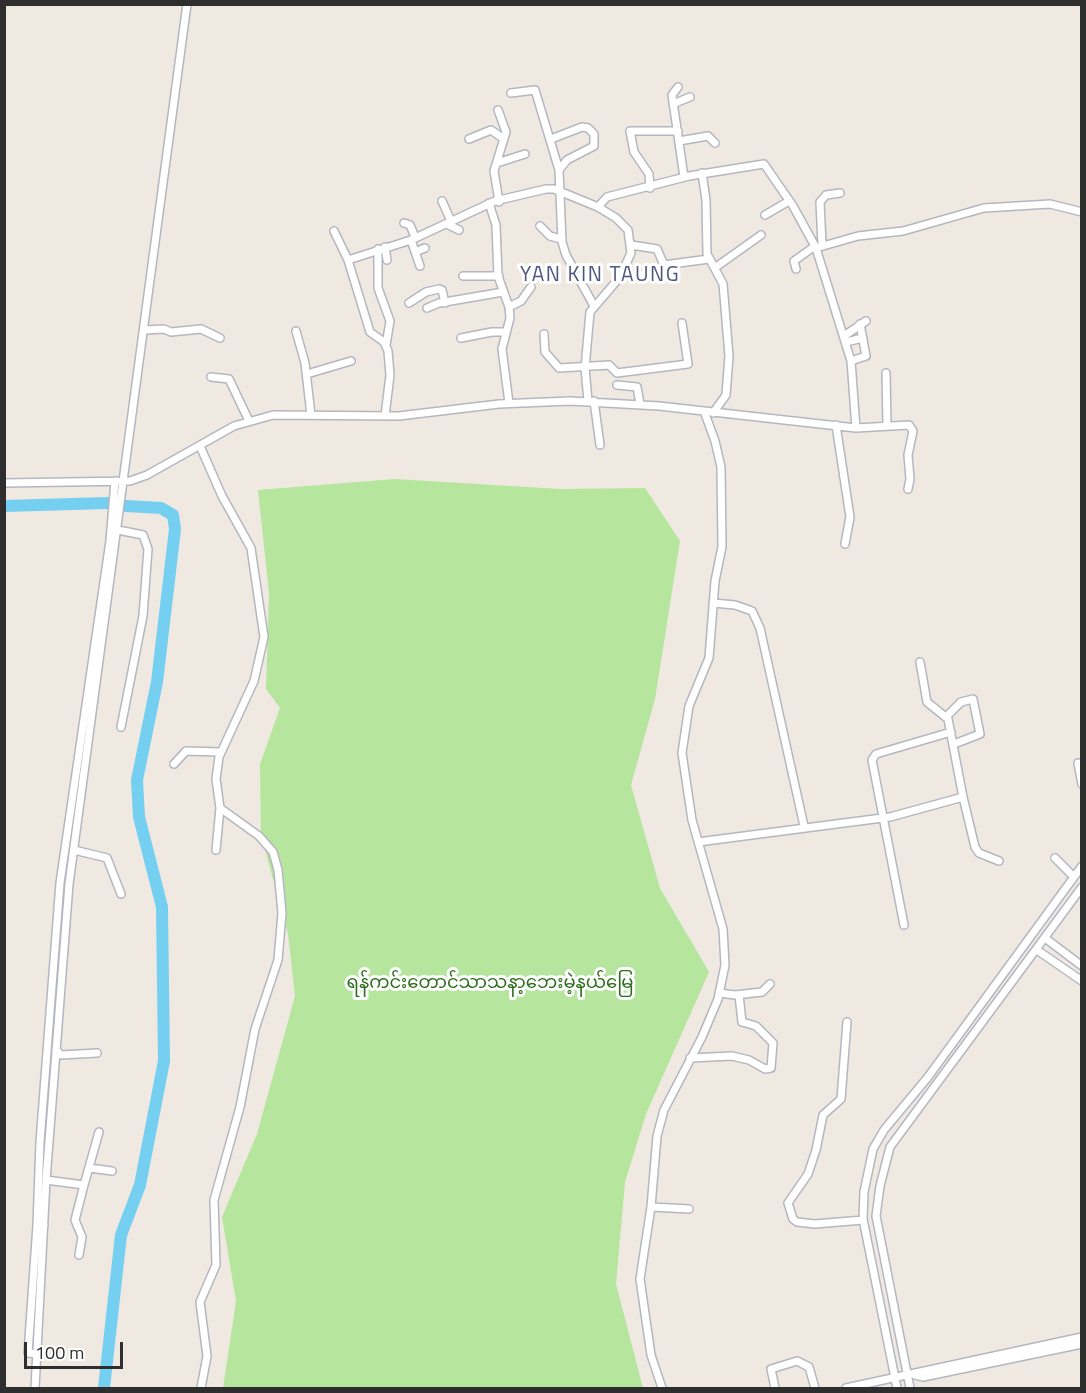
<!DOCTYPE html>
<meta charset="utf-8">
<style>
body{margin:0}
#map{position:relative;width:1086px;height:1393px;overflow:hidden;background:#efe9e1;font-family:"Titillium Web",sans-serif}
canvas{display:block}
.frame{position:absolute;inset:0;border:6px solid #2e2e2e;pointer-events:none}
.scale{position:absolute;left:24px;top:1342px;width:99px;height:27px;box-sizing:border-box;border:3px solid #2e2e2e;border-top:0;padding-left:8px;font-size:18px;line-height:21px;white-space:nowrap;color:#2e2e2e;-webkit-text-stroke:4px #fff;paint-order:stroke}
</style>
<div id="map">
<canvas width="1086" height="1393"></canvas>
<div class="frame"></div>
<div class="scale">100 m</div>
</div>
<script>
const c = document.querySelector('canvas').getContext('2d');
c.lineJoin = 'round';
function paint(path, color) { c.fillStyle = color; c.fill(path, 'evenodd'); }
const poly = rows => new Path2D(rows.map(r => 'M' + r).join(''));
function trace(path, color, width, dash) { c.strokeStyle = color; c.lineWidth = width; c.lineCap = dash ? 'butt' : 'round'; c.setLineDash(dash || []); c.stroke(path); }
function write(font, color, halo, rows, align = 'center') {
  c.font = font + ' "Titillium Web","Noto Sans Myanmar",sans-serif'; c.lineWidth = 6; c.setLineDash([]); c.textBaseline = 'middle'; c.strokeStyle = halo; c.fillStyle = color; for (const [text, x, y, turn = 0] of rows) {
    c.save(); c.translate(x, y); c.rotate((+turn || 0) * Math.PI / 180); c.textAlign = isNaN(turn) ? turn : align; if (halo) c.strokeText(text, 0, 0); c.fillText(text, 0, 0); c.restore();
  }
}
paint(poly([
 [395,479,560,489,645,488,680,541,655,699,631,785,660,888,709,972,646,1114,625,1182,616,1284,643,1388,223,1388,236,1301,222,1217,257,1134,295,996,288,934,261,835,260,764,280,708,266,689,269,593,258,490]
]), '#b6e59e');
trace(poly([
 [4,506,107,503],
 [104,1388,121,1235,140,1185,164,1061,162,907,139,817,137,780,157,682,175,529,173,515,161,508,126,506]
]), '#75cff0', 12);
const minor = poly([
 [678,87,672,95,684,177],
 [511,93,535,90,559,170],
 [673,104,690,97],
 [498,110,506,132,494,171,499,202],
 [469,139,491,130,504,139],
 [551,139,582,127,588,128,594,134,594,146,567,160,559,170,562,242,566,255,594,306],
 [679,141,708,136,715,143],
 [497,163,525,154],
 [702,173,706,200,707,254,723,284,729,356,726,395,713,413],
 [650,188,649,174,634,152,630,131,678,131],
 [442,201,451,221],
 [489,203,496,225,498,276,509,307,510,318,502,349,509,403],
 [765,215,789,201],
 [404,223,410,225,415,237],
 [447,224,459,230],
 [540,226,550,236,561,239],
 [334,231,348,260],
 [411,240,420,266],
 [631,245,657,249,664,265,709,259],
 [822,245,820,202,826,195,840,193],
 [385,247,387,260],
 [378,249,378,288,390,321,386,345],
 [415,252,425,248],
 [716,267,761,235],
 [796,269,794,261,815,246],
 [621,274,653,275],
 [463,276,499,276],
 [409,303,426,292,439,289,442,290,445,303],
 [509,307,521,301,531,287],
 [427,308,439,303,503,292],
 [145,330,164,329,171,332,201,329,220,338],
 [296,331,305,363,311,415],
 [544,334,545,352,559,368,609,365,617,373,688,364,682,323],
 [844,336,866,321],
 [461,338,492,332,506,332],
 [846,342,863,338],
 [851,361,866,356,860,324],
 [886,373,887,426],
 [307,374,351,361],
 [211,377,229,379,249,421],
 [617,385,637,387,640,404],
 [588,401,585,368,590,312,620,277,631,253,628,230,616,218,598,207,607,197,689,176,764,164,793,206,816,248],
 [594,401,600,445],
 [704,411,856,428,909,425,913,431,908,455,910,479,908,489],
 [385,416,390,375,388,351,384,342,370,332,348,260,411,240,495,201,546,189,554,189,598,207],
 [836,425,850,517,845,544],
 [856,428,851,361,816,248,858,236,903,231,984,208,1050,204,1082,212],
 [200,446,222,496,251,548,264,637,254,681,219,757,216,779,220,808,259,836,273,852,278,870,282,913,278,960,255,1029,240,1107,214,1200,216,1265,200,1302,207,1356,201,1388],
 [4,483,130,481,147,475,234,426,273,415,399,416,499,404,570,401,659,406,704,411,715,441,721,467,722,547,715,581,709,658,689,706,682,753,692,820,723,929,725,965,718,999,702,1037,664,1110,657,1136,651,1207,640,1279,651,1355,662,1388],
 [118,530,143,535,148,549,143,616,121,727],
 [713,603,735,605,752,611,760,628,804,826],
 [947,716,961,702,973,699,980,734,954,744],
 [1078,763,1082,784],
 [174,764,186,751,220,752],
 [963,797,975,847,979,853,999,861],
 [698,842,890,817,963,797,948,719,927,702,920,662],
 [74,850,107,858,121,894],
 [216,850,220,808],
 [1055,858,1074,877],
 [904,925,872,760,876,754,951,732],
 [1045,938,1082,966],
 [1037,950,1082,981],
 [719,993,735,995,762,992,770,984],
 [847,1022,841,1099,823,1115,816,1150,808,1174,788,1203,793,1219,797,1222,815,1224,863,1220],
 [56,1050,61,1055,97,1053],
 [690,1058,732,1056,749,1060,765,1069,771,1068,773,1043,756,1026,742,1022,739,995],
 [89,1168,112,1171],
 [46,1180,84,1185,75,1220,82,1237,79,1255],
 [84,1185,99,1132],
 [651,1207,689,1209],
 [44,1225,37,1225,40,1142,60,883,110,541,115,481],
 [37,1354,28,1353,37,1225],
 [915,1375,923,1377,1082,1344],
 [35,1388,46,1180,69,884,187,4],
 [775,1388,771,1369,797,1361,809,1367,815,1388],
 [846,1388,1082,1337],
 [897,1388,863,1219,864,1192,873,1149,884,1130,928,1077,1082,866],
 [910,1388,876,1216,880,1186,890,1147,1082,887]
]);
trace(minor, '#b4b7c1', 10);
trace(minor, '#fff', 7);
write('18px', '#2c6e1b', '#fff', [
 ["ရန်ကင်းတောင်သာသနာ့ဘေးမဲ့နယ်မြေ",490,984]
]);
c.letterSpacing = '1.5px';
write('21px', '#4d5680', '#fff', [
 ["YAN KIN TAUNG",600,276]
]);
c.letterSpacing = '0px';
</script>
